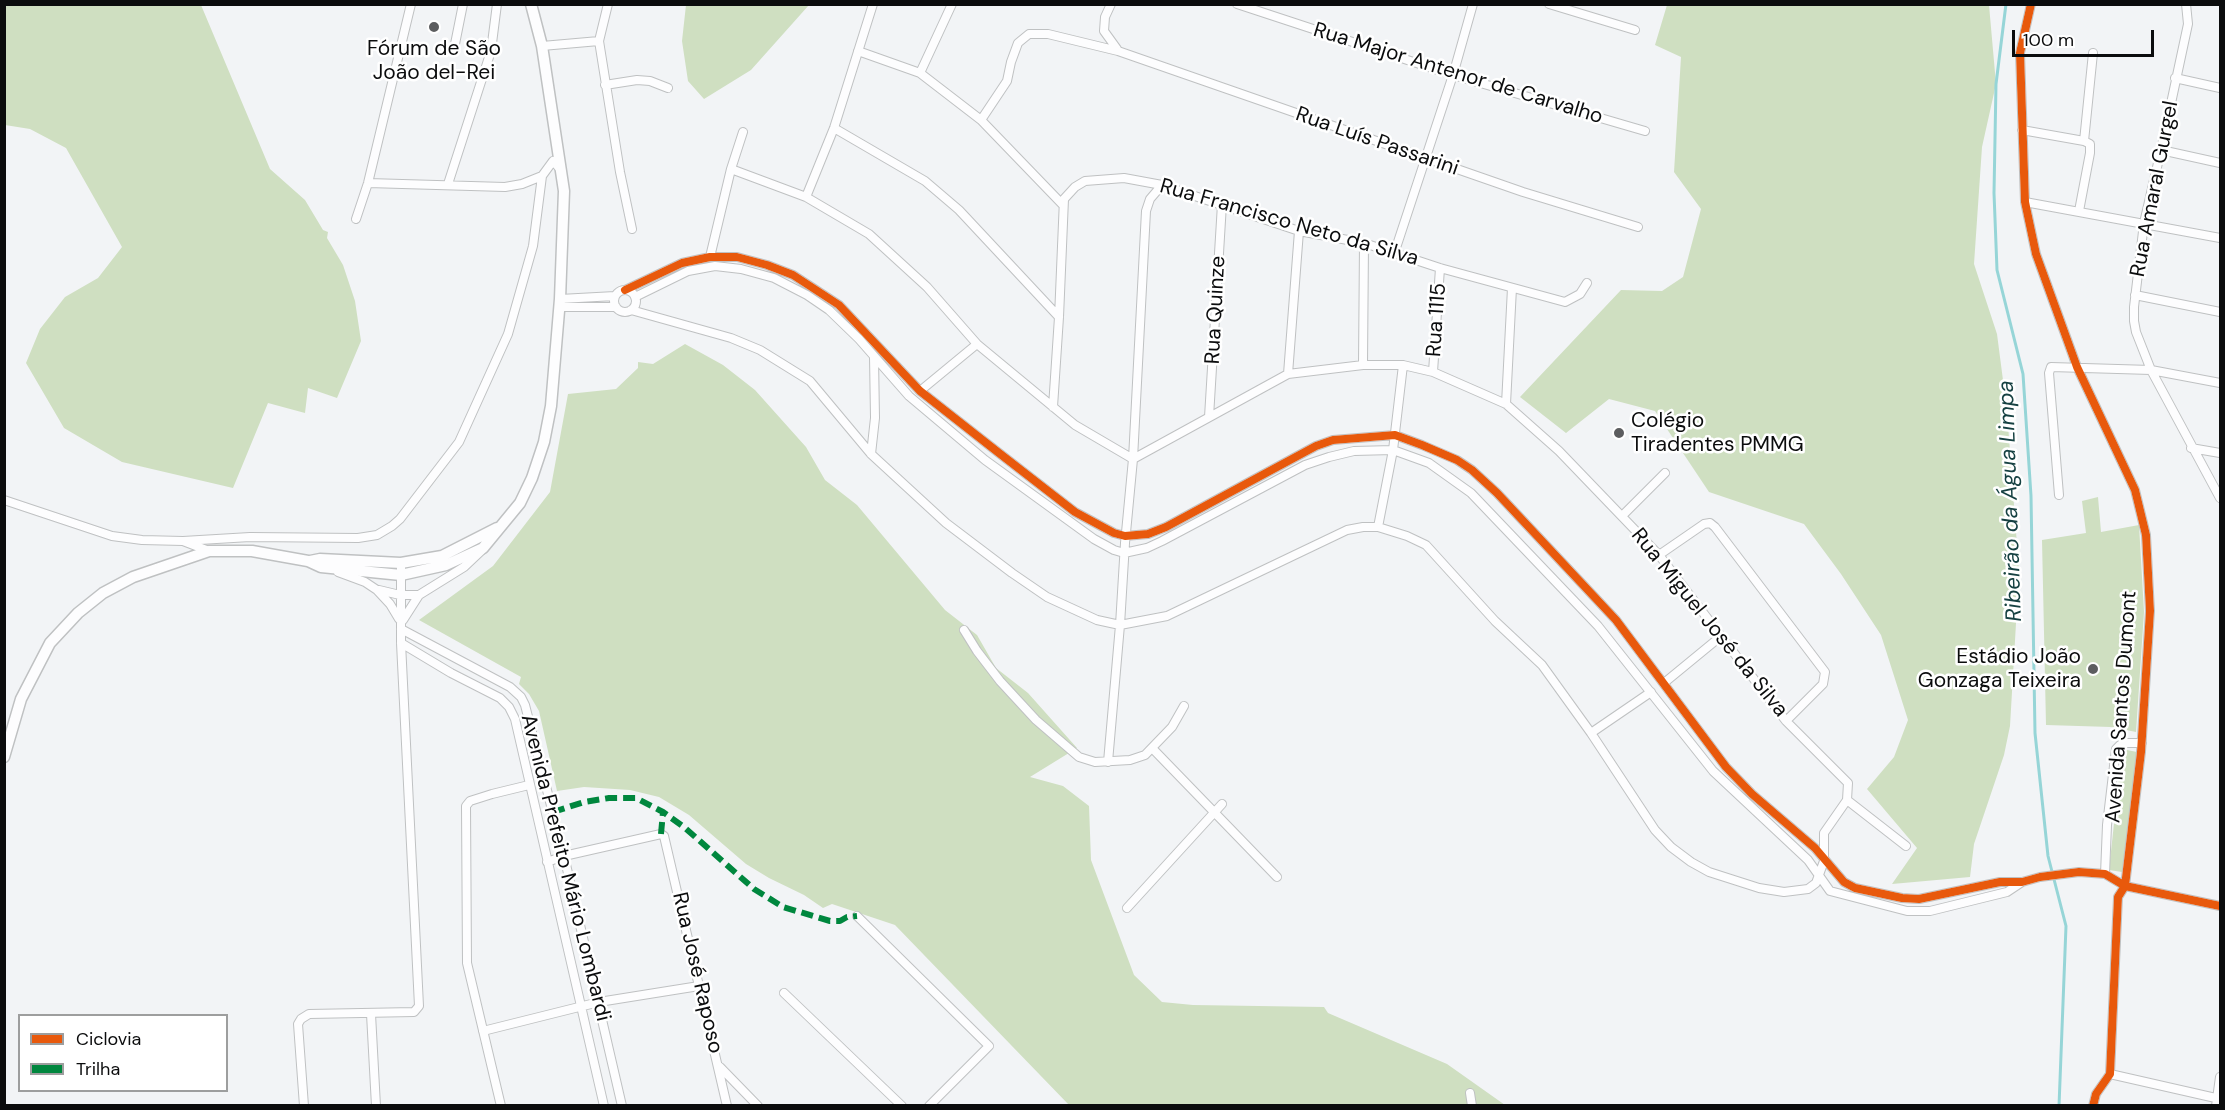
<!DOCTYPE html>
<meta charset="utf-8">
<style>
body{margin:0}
#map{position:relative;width:2225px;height:1110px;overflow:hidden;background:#f2f4f6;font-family:"DM Sans",sans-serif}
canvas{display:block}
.frame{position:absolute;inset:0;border:6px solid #0b0c0d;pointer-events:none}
.legend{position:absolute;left:18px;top:1014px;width:210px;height:78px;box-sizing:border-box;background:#fff;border:2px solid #9d9e9e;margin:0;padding:8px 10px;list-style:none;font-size:18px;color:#0b0c0d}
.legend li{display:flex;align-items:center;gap:12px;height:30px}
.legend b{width:30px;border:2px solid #9d9e9e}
.scale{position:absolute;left:2012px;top:30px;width:142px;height:27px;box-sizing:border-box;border:3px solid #0b0c0d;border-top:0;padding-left:8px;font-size:18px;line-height:21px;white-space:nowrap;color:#0b0c0d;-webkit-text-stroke:4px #fff;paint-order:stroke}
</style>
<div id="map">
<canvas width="2225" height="1110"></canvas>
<div class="frame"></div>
<ul class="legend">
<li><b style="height:8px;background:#e8590c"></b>Ciclovia</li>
<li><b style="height:8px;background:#00873e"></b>Trilha</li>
</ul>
<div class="scale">100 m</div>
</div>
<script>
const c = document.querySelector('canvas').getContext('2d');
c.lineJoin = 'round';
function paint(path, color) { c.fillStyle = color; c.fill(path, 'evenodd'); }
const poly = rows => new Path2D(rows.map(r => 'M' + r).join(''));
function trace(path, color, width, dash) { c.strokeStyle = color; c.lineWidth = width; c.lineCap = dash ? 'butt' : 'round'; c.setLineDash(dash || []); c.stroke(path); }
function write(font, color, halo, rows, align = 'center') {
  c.font = font + ' "DM Sans",sans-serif'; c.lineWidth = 5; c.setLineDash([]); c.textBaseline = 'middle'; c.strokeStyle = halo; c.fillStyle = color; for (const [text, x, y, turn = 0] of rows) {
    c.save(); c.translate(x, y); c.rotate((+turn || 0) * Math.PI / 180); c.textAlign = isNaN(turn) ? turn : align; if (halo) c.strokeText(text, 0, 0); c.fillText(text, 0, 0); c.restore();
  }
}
paint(poly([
 [5,4,201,5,270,169,305,200,323,230,328,232,327,238,343,265,355,301,361,341,337,398,308,388,305,413,268,403,233,488,122,462,64,428,26,363,40,329,65,297,98,278,122,247,66,148,30,129,5,125],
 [686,5,686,4,809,5,751,70,704,99,688,81,682,41],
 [1667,5,1989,5,1996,84,1982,147,1974,264,1997,334,2007,411,2019,572,2010,726,2004,755,1974,844,1970,877,1892,884,1917,848,1867,789,1894,757,1908,720,1881,635,1841,574,1804,524,1709,492,1655,411,1609,399,1566,433,1520,397,1621,290,1662,291,1683,277,1701,209,1674,172,1681,57,1655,45],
 [685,344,723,365,755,390,806,447,825,480,857,505,945,610,977,635,996,668,1028,693,1077,748,1030,777,1063,786,1089,806,1091,860,1134,975,1162,1002,1193,1005,1324,1007,1328,1013,1447,1064,1505,1105,1069,1105,895,925,832,904,823,908,804,895,769,878,746,864,689,815,659,797,630,790,584,787,557,791,539,711,529,694,519,684,521,677,419,620,493,566,550,492,568,394,616,389,638,368,638,362,653,364],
 [2098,497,2101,532,2139,525,2144,612,2136,732,2111,727,2046,725,2042,540,2086,533,2082,501],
 [2122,749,2137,752,2122,872,2109,870]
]), '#cfdfc1');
trace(poly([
 [2006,4,1996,84,1994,193,1997,270,2023,374,2031,496,2035,733,2048,856,2066,926,2059,1106]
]), '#96d5d7', 3);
const minor = poly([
 [608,4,599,41,620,172,632,229],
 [1111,4,1105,17,1104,31,1117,49],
 [1237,4,1453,75,1645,131],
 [1549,4,1635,30],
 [2031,4,2020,53,2025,202,2036,254,2077,367,2135,490,2146,535,2150,611,2141,752,2125,886,2118,897,2110,1074,2096,1094,2093,1106],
 [2186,4,2188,24,2161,150,2144,223,2134,307,2134,321,2136,332,2151,370,2220,498],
 [455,44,463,4],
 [542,46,599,41],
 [858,51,920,73,981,120,1063,205],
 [920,73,952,4],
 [2175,78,2220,88],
 [605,85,637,80,650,81,668,88],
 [981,120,1007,81,1011,62,1018,43,1029,34,1048,34,1118,51,1523,192,1638,227],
 [834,128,925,181,959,210,1059,317],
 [2022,130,2084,141],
 [2161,150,2220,163],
 [731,169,806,197,869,234,927,287,977,344,1075,425,1133,459,1288,374,1363,365,1403,365,1433,372,1506,404,1559,451,1659,555,1786,721,1848,783,1847,800,1906,846],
 [368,183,505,187,522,184,542,176,553,161,561,170],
 [448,184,491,51,497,4],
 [806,197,834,128,873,4],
 [2025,202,2220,238],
 [2079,211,2090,153,2090,144,2084,141,2093,53],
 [356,219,368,183,411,4],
 [1394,254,1453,75,1473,4],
 [710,257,731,169,743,132],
 '614 301a11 11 0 1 1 22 0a11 11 0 1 1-22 0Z',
 [625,290,682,263,710,257,737,257,767,265,793,275,839,305,920,391,999,453,1075,512,1114,533,1125,536,1148,534,1166,527,1316,446,1333,440,1395,435,1422,445,1457,460,1472,470,1497,493,1616,620,1726,767,1752,794,1815,848,1844,882,1855,888,1902,898,1919,899,2000,882,2022,882,2040,877,2079,872,2105,874,2125,886,2220,906],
 [2135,295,2220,312],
 [635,297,688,271,715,266,741,269,774,278,807,295,829,310,859,339,909,396,985,460,1094,539,1114,550,1124,553,1147,548,1162,541,1305,465,1329,457,1354,451,1393,450,1429,463,1471,493,1598,626,1713,771,1808,860,1830,891,1907,911,1930,911,2007,892,2022,882],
 [560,299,615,296],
 [559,307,616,307],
 [631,310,731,338,760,350,810,381,871,454,946,523,1012,573,1047,597,1097,620,1120,625,1167,616,1347,530,1363,527,1378,527,1407,536,1426,545,1495,621,1542,665,1591,733,1655,830,1671,847,1691,862,1709,872,1759,888,1784,892,1808,889,1816,883,1824,861,1824,833,1847,800],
 [1363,365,1364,243],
 [1433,372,1440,268],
 [1288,374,1299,231],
 [920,391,977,344],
 [1506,404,1512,288],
 [1053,407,1059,317,1064,199,1075,187,1085,181,1124,178,1162,185,1299,231,1364,243,1440,268,1565,302,1580,294,1587,283],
 [1209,417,1222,204],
 [2191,448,2220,453],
 [871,454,875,418,874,357],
 [2059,495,2049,373,2051,367,2151,370,2220,383],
 [4,500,112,536,142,540,183,541,209,551],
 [1622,516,1665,473],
 [1378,527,1393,450,1403,365],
 [183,541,250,537,358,538,377,535,392,526,400,519,459,442,508,334,533,246,542,176],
 [1659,555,1704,524,1710,523,1715,527,1825,672,1823,684,1786,721],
 [338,572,365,582,377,590,390,604,399,619],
 [379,590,400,595,419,595],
 [403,620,419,595,464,567,482,550],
 [401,629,510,687,521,697,525,705,564,856,622,1106],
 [964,630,977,651,1000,681,1036,720,1079,757,1095,762,1130,760,1145,755,1172,727,1184,706],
 [401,643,451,673,500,698,509,707,515,719,604,1106],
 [1664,683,1720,637],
 [1591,733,1651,692],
 [1152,748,1277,877],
 [1108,762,1120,625,1125,543,1133,459,1146,211,1150,199,1162,185],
 [547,862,564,856,661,834,664,836,727,1106],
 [2105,874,2107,825,2116,749,2120,745,2126,743,2142,743],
 [1127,908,1222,804],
 [857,916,989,1046,929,1106],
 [784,993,902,1106],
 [371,1014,376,1106],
 [483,1031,599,1002,699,986],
 [720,1067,758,1106],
 [2110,1074,2220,1099],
 [1470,1093,1472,1106],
 [304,1106,298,1024,301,1019,309,1014,414,1012,419,1006,401,643,401,563],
 [501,1106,467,963,466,806,470,801,492,794,529,785],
 [2216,1106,2220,1077]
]);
const secondary = poly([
 [310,561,320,559,401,563,442,556,497,528],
 [4,757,21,699,50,643,78,613,103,593,133,577,209,551,252,551,308,561,321,567,401,575,446,565,483,548,520,503,532,478,544,442,551,406,560,299,564,191,542,46,531,4]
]);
trace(minor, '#bfc1c2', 10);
trace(secondary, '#bfc1c2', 13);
trace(minor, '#fdfdfe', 8);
trace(secondary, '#fdfdfe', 10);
trace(poly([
 [553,812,584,802,609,798,636,798,663,812,684,827,754,889,783,907,830,921,840,921,847,917,857,916],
 [661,834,663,812]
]), '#00873e', 6, [12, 6]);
trace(poly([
 [2031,4,2020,53,2025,202,2036,254,2077,367,2135,490,2146,535,2150,611,2141,752,2125,886,2118,897,2110,1074,2096,1094,2093,1106],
 [625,290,682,263,710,257,737,257,767,265,793,275,839,305,920,391,999,453,1075,512,1114,533,1125,536,1148,534,1166,527,1316,446,1333,440,1395,435,1422,445,1457,460,1472,470,1497,493,1616,620,1726,767,1752,794,1815,848,1844,882,1855,888,1902,898,1919,899,2000,882,2022,882,2040,877,2079,872,2105,874,2125,886,2220,906]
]), '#e8590c', 8);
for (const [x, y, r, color] of [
 [434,27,6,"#5c5d5f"],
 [1619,433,6,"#5c5d5f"],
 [2093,669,6,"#5c5d5f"]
]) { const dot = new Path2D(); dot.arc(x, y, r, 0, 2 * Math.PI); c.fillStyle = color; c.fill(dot); trace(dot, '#fff', 2); }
write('21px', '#0b0c0d', '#fff', [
 ["Fórum de São",434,49],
 ["João del-Rei",434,73],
 ["Colégio",1631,421,"left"],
 ["Tiradentes PMMG",1631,445,"left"],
 ["Estádio João",2081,657,"right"],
 ["Gonzaga Teixeira",2081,681,"right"]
]);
write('21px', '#0b0c0d', '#fff', [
 ["Rua Major Antenor de Carvalho",1458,74,17],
 ["Rua Luís Passarini",1377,142,19],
 ["Rua Amaral Gurgel",2155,189,-79],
 ["Rua Francisco Neto da Silva",1289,223,16],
 ["Rua Quinze",1216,310,-87],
 ["Rua 1115",1437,320,-86],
 ["Rua Miguel José da Silva",1709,623,51],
 ["Avenida Santos Dumont",2122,707,-86],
 ["Avenida Prefeito Mário Lombardi",565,868,76],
 ["Rua José Raposo",697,973,77]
]);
write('italic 22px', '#164142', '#fff', [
 ["Ribeirão da Água Limpa",2011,501,-92]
]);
</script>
